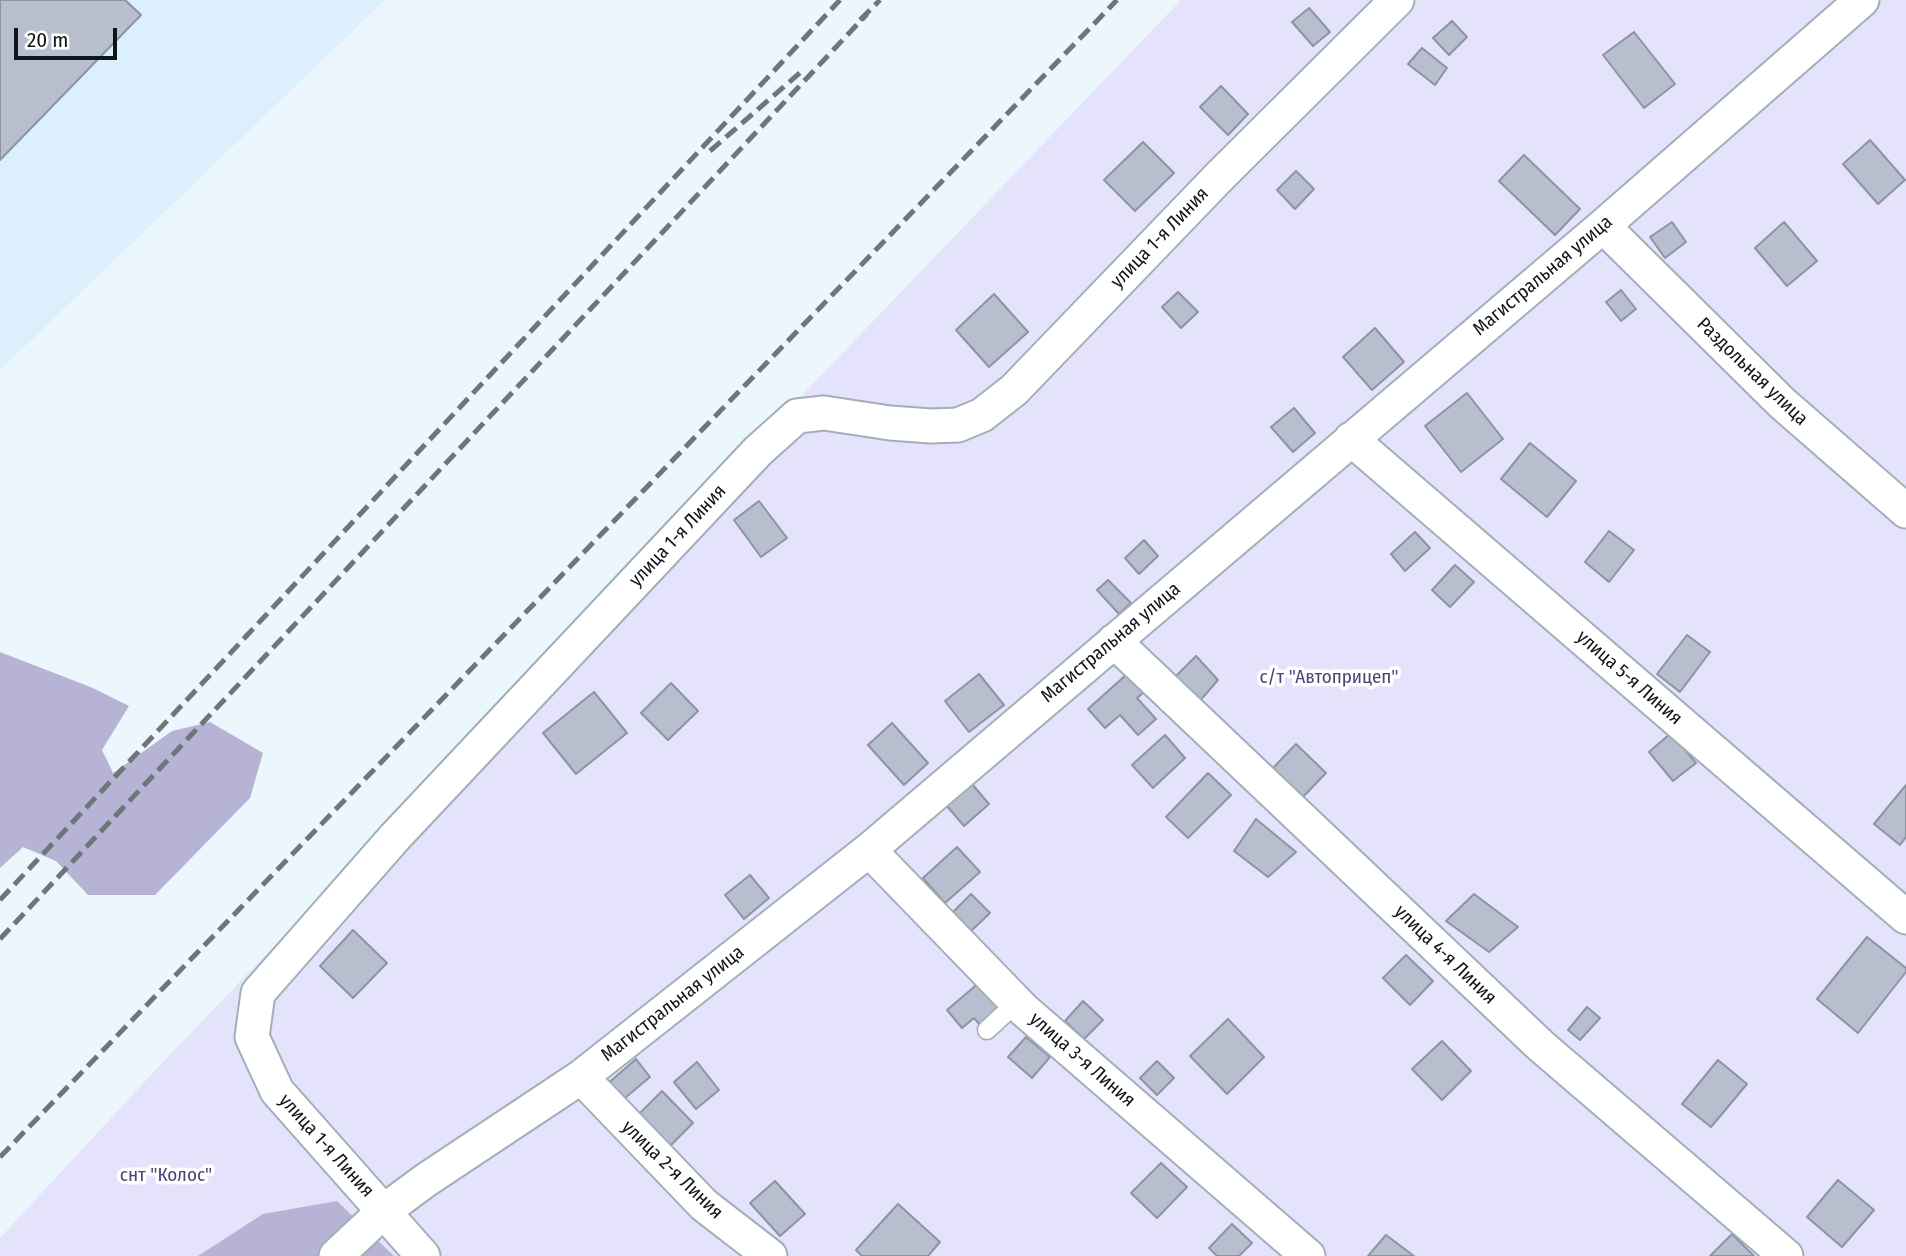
<!DOCTYPE html>
<meta charset="utf-8">
<style>
body{margin:0}
#map{position:relative;width:1906px;height:1256px;overflow:hidden;background:#ecf6fd;font-family:"Fira Sans Condensed",sans-serif}
canvas{display:block}
.scale{position:absolute;left:14px;top:28px;width:103px;height:32px;box-sizing:border-box;border:4px solid #0f1518;border-top:0;padding-left:9px;font-size:21px;line-height:24px;white-space:nowrap;color:#0f1518;-webkit-text-stroke:5px #fff;paint-order:stroke}
</style>
<div id="map">
<canvas width="1906" height="1256"></canvas>
<div class="scale">20 m</div>
</div>
<script>
const c = document.querySelector('canvas').getContext('2d');
c.lineJoin = 'round';
function paint(path, color) { c.fillStyle = color; c.fill(path, 'evenodd'); }
const poly = rows => new Path2D(rows.map(r => 'M' + r).join(''));
function trace(path, color, width, dash) { c.strokeStyle = color; c.lineWidth = width; c.lineCap = dash ? 'butt' : 'round'; c.setLineDash(dash || []); c.stroke(path); }
function write(font, color, halo, rows, align = 'center') {
  c.font = font + ' "Fira Sans Condensed",sans-serif'; c.lineWidth = 7; c.setLineDash([]); c.textBaseline = 'middle'; c.strokeStyle = halo; c.fillStyle = color; for (const [text, x, y, turn = 0] of rows) {
    c.save(); c.translate(x, y); c.rotate((+turn || 0) * Math.PI / 180); c.textAlign = isNaN(turn) ? turn : align; if (halo) c.strokeText(text, 0, 0); c.fillText(text, 0, 0); c.restore();
  }
}
paint(poly([
 [0,0,385,0,0,370]
]), '#dceffc');
paint(poly([
 [1181,0,1906,0,1906,1256,0,1256,0,1238,162,1063]
]), '#e5e3fb');
paint(poly([
 [0,652,93,688,129,706,102,750,113,773,172,731,210,722,263,753,250,798,155,895,88,895,56,861,23,847,0,868],
 [337,1201,394,1256,198,1256,263,1214]
]), '#b6b3d4');
const building = poly([
 [0,0,125,0,141,15,0,160,0,0],
 [1309,8,1330,32,1313,46,1292,22,1309,8],
 [1452,21,1467,37,1449,55,1433,38,1452,21],
 [1634,32,1675,84,1644,108,1603,55,1634,32],
 [1422,48,1447,68,1435,85,1408,64,1422,48],
 [1221,86,1248,114,1228,135,1200,107,1221,86],
 [1870,140,1905,180,1878,204,1843,164,1870,140],
 [1143,142,1174,173,1135,211,1104,180,1143,142],
 [1524,155,1580,209,1555,235,1499,181,1524,155],
 [1296,171,1314,189,1295,209,1277,190,1296,171],
 [1672,222,1686,242,1665,258,1650,237,1672,222],
 [1784,222,1817,261,1787,286,1755,248,1784,222],
 [1621,290,1636,309,1621,321,1606,302,1621,290],
 [1178,292,1198,312,1181,328,1162,307,1178,292],
 [994,294,1028,332,989,367,956,330,994,294],
 [1375,328,1404,362,1372,390,1343,357,1375,328],
 [1467,393,1503,439,1461,472,1425,426,1467,393],
 [1294,408,1315,433,1293,452,1271,427,1294,408],
 [1530,443,1576,481,1547,517,1501,479,1530,443],
 [759,501,787,538,761,557,734,520,759,501],
 [1609,531,1634,550,1609,582,1585,562,1609,531],
 [1415,532,1430,548,1405,571,1391,554,1415,532],
 [1144,540,1158,556,1139,574,1125,558,1144,540],
 [1455,565,1474,582,1450,607,1432,590,1455,565],
 [1108,580,1131,603,1119,614,1097,590,1108,580],
 [1687,635,1710,652,1680,692,1657,674,1687,635],
 [1196,656,1218,680,1197,704,1172,680,1196,656],
 [979,674,1004,705,969,732,945,701,979,674],
 [1127,674,1143,693,1137,698,1156,719,1138,735,1120,715,1105,728,1088,709,1127,674],
 [671,683,698,711,668,740,641,713,671,683],
 [594,692,627,733,576,774,543,733,594,692],
 [892,723,928,763,904,785,868,745,892,723],
 [1671,733,1696,763,1673,781,1649,752,1671,733],
 [1165,735,1185,758,1153,788,1132,765,1165,735],
 [1296,744,1326,773,1301,799,1271,770,1296,744],
 [1208,773,1231,795,1188,838,1166,817,1208,773],
 [972,784,989,804,964,826,946,805,972,784],
 [1906,785,1906,837,1900,845,1874,824,1906,785],
 [1256,819,1296,852,1268,877,1234,851,1256,819],
 [957,847,980,872,945,903,923,878,957,847],
 [750,875,769,898,744,919,725,895,750,875],
 [971,894,990,913,970,932,952,913,971,894],
 [1474,894,1518,927,1489,952,1446,921,1474,894],
 [353,930,387,963,353,998,320,966,353,930],
 [1867,937,1906,968,1906,972,1858,1033,1817,999,1867,937],
 [1406,955,1433,981,1410,1005,1383,978,1406,955],
 [981,981,1003,1007,981,1026,974,1018,962,1028,947,1010,981,981],
 [1083,1001,1103,1020,1084,1039,1065,1021,1083,1001],
 [1587,1007,1600,1018,1580,1040,1568,1030,1587,1007],
 [1228,1019,1264,1057,1227,1094,1190,1056,1228,1019],
 [1026,1037,1050,1057,1032,1078,1008,1057,1026,1037],
 [1442,1041,1471,1071,1442,1100,1412,1069,1442,1041],
 [636,1059,650,1077,619,1103,605,1086,636,1059],
 [1718,1060,1747,1084,1711,1127,1682,1104,1718,1060],
 [1157,1061,1174,1078,1157,1095,1140,1078,1157,1061],
 [697,1062,719,1090,696,1109,674,1082,697,1062],
 [662,1091,693,1123,670,1146,639,1114,662,1091],
 [1161,1163,1187,1187,1157,1218,1131,1193,1161,1163],
 [1838,1180,1874,1210,1842,1247,1807,1217,1838,1180],
 [775,1181,805,1214,780,1236,750,1203,775,1181],
 [898,1204,940,1242,928,1256,862,1256,856,1250,898,1204],
 [1232,1224,1252,1243,1239,1256,1217,1256,1209,1248,1232,1224],
 [1732,1234,1754,1256,1710,1256,1732,1234],
 [1386,1235,1414,1256,1368,1256,1386,1235]
]);
paint(building, '#b7bfcf');
trace(building, '#8c94a2', 2);
const lane = poly([
 [987,1030,1017,1002]
]);
const street = poly([
 [1603,226,1782,403,1906,511],
 [1351,439,1906,917],
 [1114,641,1541,1046,1786,1256],
 [869,850,1024,1010,1308,1256],
 [581,1077,704,1205,770,1256],
 [336,1256,384,1211,426,1180,581,1077,869,850,1603,226,1862,0],
 [423,1256,277,1091,252,1037,258,993,395,837,758,451,797,416,824,413,890,423,931,426,958,425,982,415,1014,390,1219,177,1397,0]
]);
trace(lane, '#a0afba', 21);
trace(street, '#a0afba', 37);
trace(lane, '#fff', 18);
trace(street, '#fff', 33);
trace(poly([
 [860,20,880,0],
 [710,151,802,71],
 [0,900,840,0],
 [0,939,867,14],
 [0,1157,1117,0]
]), '#6e767a', 5, [14, 7]);
write('19px', '#0f1518', '#fff', [
 ["улица 1-я Линия",1160,238,-46],
 ["Магистральная улица",1543,276,-40],
 ["Раздольная улица",1752,372,44],
 ["улица 1-я Линия",678,536,-47],
 ["Магистральная улица",1111,643,-40],
 ["улица 5-я Линия",1629,678,41],
 ["улица 4-я Линия",1445,955,44],
 ["Магистральная улица",673,1004,-38],
 ["улица 3-я Линия",1082,1060,41],
 ["улица 1-я Линия",326,1146,48],
 ["улица 2-я Линия",672,1170,44]
]);
write('19px', '#4b4573', '#fff', [
 ["с/т \"Автоприцеп\"",1329,678],
 ["снт \"Колос\"",166,1176]
]);
</script>
